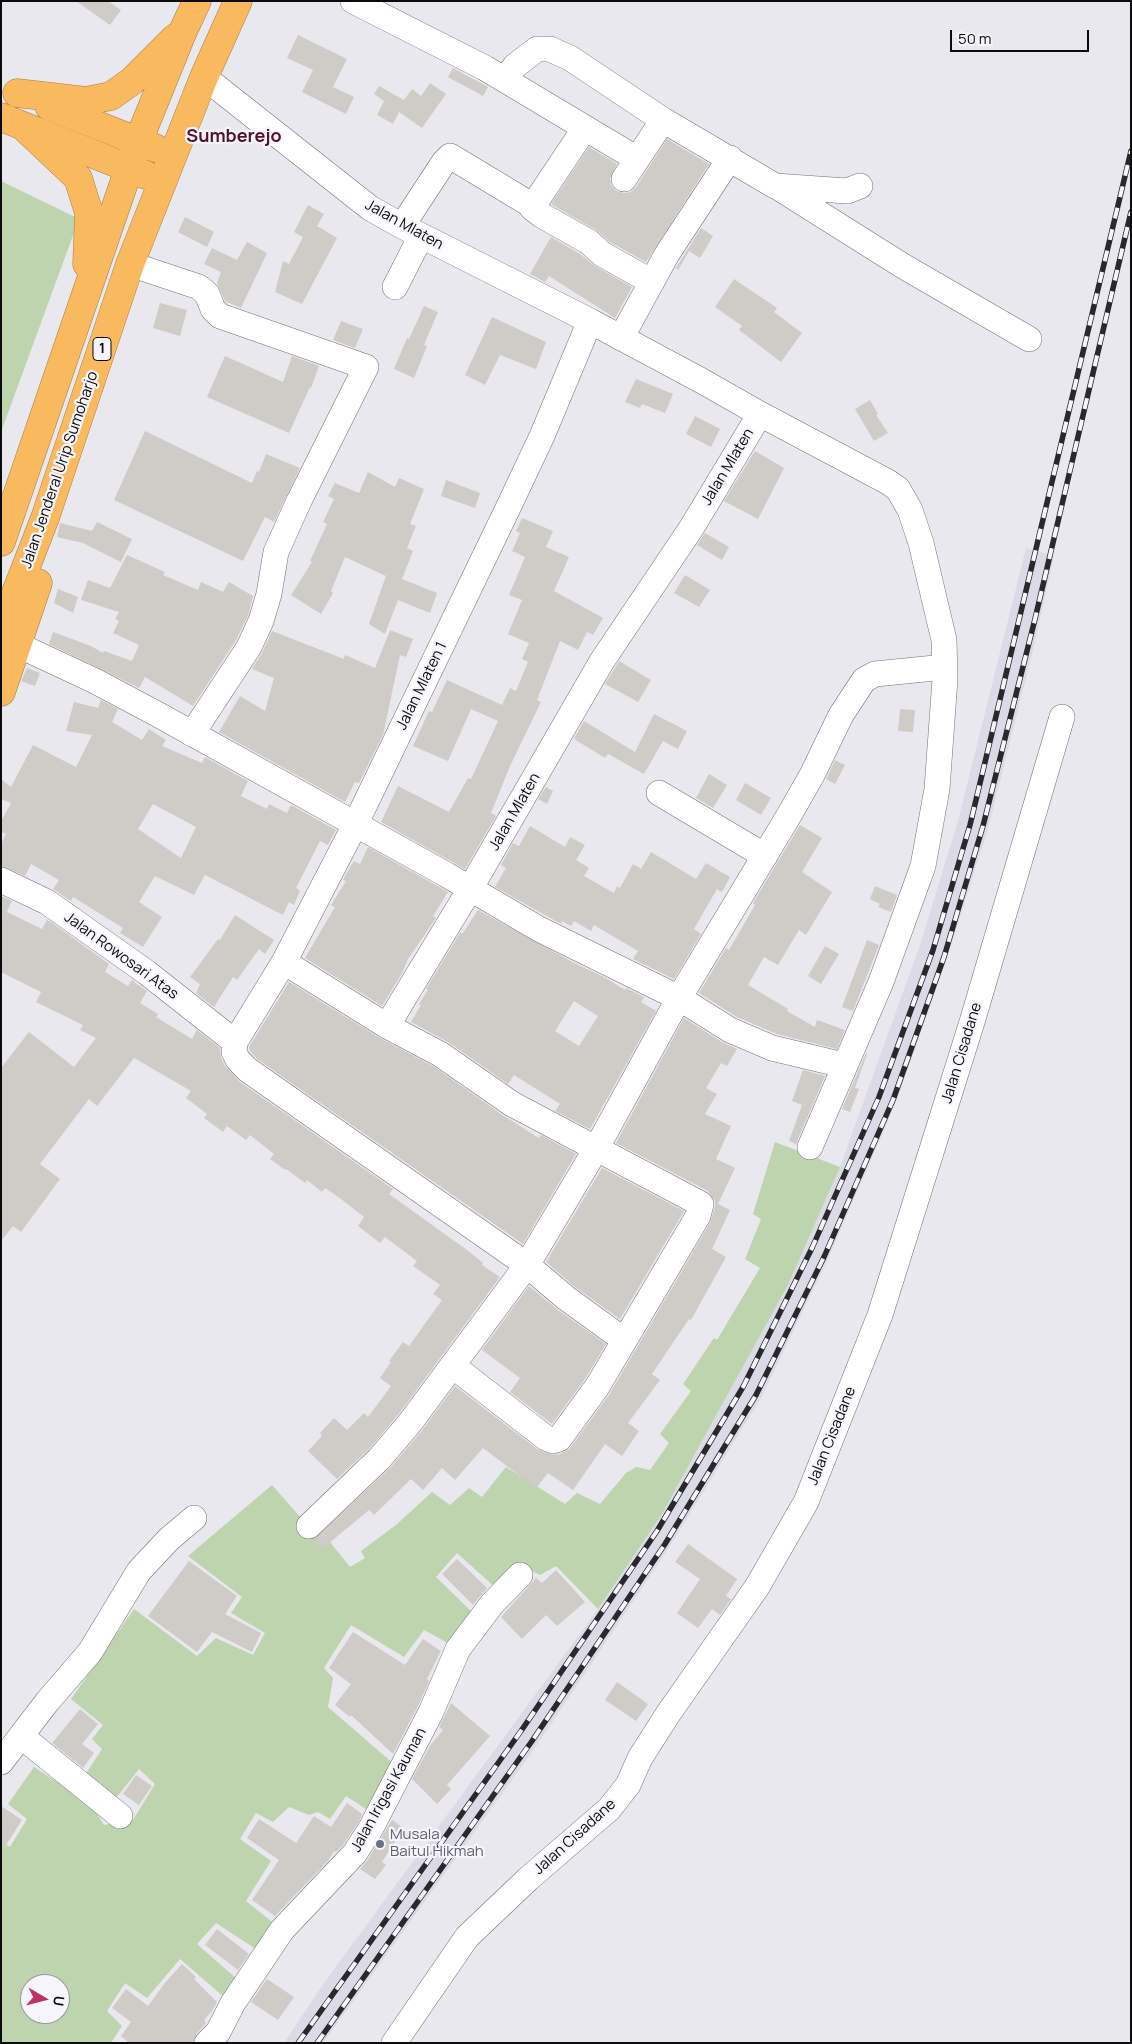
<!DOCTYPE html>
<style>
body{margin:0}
#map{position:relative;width:1132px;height:2044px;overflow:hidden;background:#e8e8ee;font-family:Manrope,sans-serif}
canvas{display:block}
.frame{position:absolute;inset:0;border:2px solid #0b0b0d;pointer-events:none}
.north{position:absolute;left:20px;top:1974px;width:50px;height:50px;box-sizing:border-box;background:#f6f5fb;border:1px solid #98979c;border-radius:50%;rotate:98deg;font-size:14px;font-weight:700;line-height:20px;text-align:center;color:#0b0b0d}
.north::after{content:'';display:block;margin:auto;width:18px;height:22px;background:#bd3166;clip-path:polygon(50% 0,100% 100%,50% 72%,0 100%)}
.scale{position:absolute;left:950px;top:30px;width:139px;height:22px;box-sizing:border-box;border:2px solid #0b0b0d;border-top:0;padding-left:6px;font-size:15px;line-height:18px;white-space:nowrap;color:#0b0b0d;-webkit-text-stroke:4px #f6f5fb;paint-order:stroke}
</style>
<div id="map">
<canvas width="1132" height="2044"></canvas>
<div class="frame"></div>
<div class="north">U</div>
<div class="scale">50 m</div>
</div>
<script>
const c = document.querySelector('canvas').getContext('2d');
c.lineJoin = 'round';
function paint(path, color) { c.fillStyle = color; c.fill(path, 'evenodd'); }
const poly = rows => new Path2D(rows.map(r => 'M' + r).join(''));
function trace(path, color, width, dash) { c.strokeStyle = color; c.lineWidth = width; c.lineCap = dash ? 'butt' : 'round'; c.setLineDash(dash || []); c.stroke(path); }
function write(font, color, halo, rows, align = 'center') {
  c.font = font + ' Manrope,sans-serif'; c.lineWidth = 4.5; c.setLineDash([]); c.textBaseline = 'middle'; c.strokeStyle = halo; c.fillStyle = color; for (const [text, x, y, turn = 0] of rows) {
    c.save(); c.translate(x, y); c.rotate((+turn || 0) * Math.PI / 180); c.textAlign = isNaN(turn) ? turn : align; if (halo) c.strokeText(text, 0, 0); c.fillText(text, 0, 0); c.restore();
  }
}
paint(poly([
 [1026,548,1054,556,1035,642,988,829,947,958,896,1102,828,1259,761,1398,670,1546,537,1745,323,2043,284,2043,324,1983,598,1609,662,1514,788,1285,840,1167,920,945,958,821]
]), '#dbdae7');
paint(poly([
 [1,181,79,219,1,432],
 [775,1142,840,1167,788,1285,724,1401,662,1514,598,1609,556,1566,540,1575,518,1564,498,1590,457,1553,436,1577,475,1615,455,1647,424,1630,404,1657,351,1625,324,1668,333,1678,328,1707,395,1765,366,1809,346,1796,330,1819,318,1812,309,1815,289,1807,273,1822,256,1813,240,1839,271,1861,246,1901,276,1925,256,1949,216,1923,197,1944,238,1980,225,1998,180,1959,147,1998,125,1983,107,2011,122,2026,111,2043,1,2043,1,1842,10,1847,27,1819,8,1804,34,1767,91,1804,104,1825,133,1820,155,1784,139,1769,116,1798,85,1775,102,1749,92,1739,103,1725,71,1699,134,1609,197,1656,216,1638,253,1655,265,1633,231,1613,242,1597,188,1556,272,1485,308,1526,316,1527,326,1537,350,1567,365,1558,361,1551,396,1525,432,1492,450,1505,469,1488,482,1497,506,1467,565,1504,577,1493,600,1504,626,1473,636,1467,650,1470,669,1443,660,1434,691,1391,683,1384,714,1338,717,1340,760,1268,745,1259,761,1219,753,1214],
 [30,1984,60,1984,60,2014,30,2014]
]), '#bdd4ae');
paint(poly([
 [76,1,108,1,121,10,110,25],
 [298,35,347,59,333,87,354,97,346,114,302,92,313,70,287,58],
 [453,68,488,87,483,96,448,77],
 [430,83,446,94,422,128,399,112,393,124,377,115,384,101,374,94,379,86,404,100,412,89,421,96],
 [667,139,709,164,646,262,610,242,596,230,551,204,589,147,617,164,610,178,611,185,616,191,624,193,631,192,636,187],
 [308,205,324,214,317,226,337,238,302,304,275,292,283,261,289,264,303,237,294,232],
 [185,217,214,232,207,247,178,232],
 [701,228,713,236,700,258,689,251,678,270,676,268],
 [551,237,580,254,595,266,632,287,615,318,549,276,545,282,530,274],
 [247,242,267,253,241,308,225,301,217,283,221,272,204,264,212,248,237,260],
 [734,279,777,308,774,312,802,333,781,362,739,330,742,326,715,307],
 [160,303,187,310,180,336,153,328],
 [424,306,438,312,424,345,427,346,414,378,394,369,407,338,409,339],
 [492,317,546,342,536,369,500,355,485,385,465,375],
 [341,321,363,329,355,348,333,340],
 [225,356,283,382,292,356,319,366,311,388,310,387,289,433,207,397],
 [636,379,673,394,665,413,642,404,640,408,625,402],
 [870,400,878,414,876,415,888,433,874,441,855,409],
 [695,416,720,429,711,447,686,434],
 [145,431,252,483,257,471,259,472,266,454,300,468,274,522,265,517,243,561,114,500],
 [755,451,784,468,758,519,724,501],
 [368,472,395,487,399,478,424,489,410,524,416,526,407,548,413,551,402,579,437,593,430,613,398,600,385,634,369,624,386,576,345,557,331,591,333,593,321,614,291,595,312,562,310,561,327,524,323,522,334,499,328,496,335,483,359,493],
 [446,480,480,493,475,508,441,496],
 [522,518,553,531,546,547,569,557,554,591,603,618,593,635,587,632,578,650,560,641,537,700,541,702,510,766,491,813,496,816,465,869,381,822,398,786,449,812,468,778,471,779,498,721,471,709,448,761,413,746,429,711,432,712,447,680,502,705,510,688,516,691,528,662,522,659,529,643,508,634,522,600,509,595,525,557,512,551,520,533,516,531],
 [97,522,132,539,121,562,83,543,57,537,60,523,92,531],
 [705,533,729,547,722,560,697,545],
 [127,555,165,572,163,575,198,590,201,582,223,592,229,582,253,596,248,616,236,640,193,706,145,677,139,688,49,644,53,632,91,646,103,653,104,651,132,661,139,645,113,633,119,621,115,619,119,612,81,600,88,580,110,588],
 [685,575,710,590,699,607,674,593],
 [58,589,78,597,73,613,54,603],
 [390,630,413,639,406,657,400,655,383,735,359,783,355,782,345,802,219,732,240,696,265,711,274,678,252,669,262,653,272,631,344,659,345,655,375,668],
 [619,661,651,680,638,702,605,684],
 [27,668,40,673,35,686,21,681],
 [101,700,118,709,112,722,142,740,149,729,166,740,162,746,202,763,205,757,248,781,241,796,267,809,269,804,287,813,291,805,336,830,328,845,320,841,296,888,300,891,294,905,289,902,283,915,205,875,194,895,155,876,139,902,162,917,143,947,120,933,123,928,73,897,71,901,53,889,59,880,31,864,25,876,1,866,1,844,6,834,1,832,1,821,11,803,1,799,1,779,11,787,33,745,76,767,92,735,66,731,74,702,98,708],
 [153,804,196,827,181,858,138,829],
 [900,709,915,710,913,732,898,731],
 [654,714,687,731,678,749,663,741,644,774,608,754,605,758,574,739,584,721,635,752],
 [835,760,845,765,835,784,826,779],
 [709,774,727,785,713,808,696,798],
 [745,783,771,798,761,815,736,800],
 [546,787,553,791,547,804,538,799],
 [800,825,822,838,802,872,832,892,806,935,799,930,778,965,764,957,748,985,788,1009,787,1011,815,1027,817,1020,845,1030,837,1049,777,1034,737,1017,699,993,726,948,729,950,755,905,753,903],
 [530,826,565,847,570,837,585,845,576,860,589,868,584,876,614,893,617,886,620,888,633,864,641,869,651,852,696,879,706,863,730,877,722,892,717,889,694,929,701,934,674,979,633,959,638,951,594,925,591,931,574,921,571,926,562,921,561,924,495,887,506,868,501,865,513,843,519,846],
 [368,847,448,892,433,916,436,918,408,959,402,973,382,1006,305,958,335,907,331,905,346,881,343,880,346,874,354,861,360,864],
 [875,886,897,895,891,912,878,907,880,904,870,899],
 [1,896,12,901,7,912,42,929,47,920,51,922,109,964,105,972,128,986,132,980,137,984,147,991,140,1003,158,1014,156,1017,192,1039,197,1030,220,1048,221,1058,225,1066,240,1082,393,1189,389,1194,467,1250,483,1263,482,1265,500,1277,398,1415,369,1449,337,1479,308,1451,322,1436,320,1433,334,1418,347,1430,364,1413,368,1417,391,1386,380,1378,391,1362,389,1361,403,1342,409,1346,442,1300,433,1294,440,1285,413,1266,417,1261,385,1237,380,1243,358,1226,364,1217,341,1199,325,1188,322,1192,307,1180,305,1183,286,1169,285,1170,270,1159,274,1154,250,1135,246,1140,227,1126,223,1132,204,1118,207,1114,186,1098,191,1091,134,1058,97,1106,89,1099,40,1164,60,1179,21,1232,13,1226,1,1241,1,1068,29,1032,74,1067,96,1038,80,1030,83,1025,36,1002,41,992,1,972],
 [478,910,578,965,602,976,625,990,626,988,644,997,641,1002,656,1011,590,1129,555,1111,560,1104,514,1075,508,1084,448,1042,411,1022,421,1005,419,1004,428,990,426,989,460,933,463,933],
 [574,1001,598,1016,579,1046,555,1031],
 [235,915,274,940,265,954,259,949,237,980,233,977,214,1007,196,993,200,984,190,977,218,939,220,940],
 [867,940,879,945,853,1011,842,1007],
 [825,946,839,954,821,984,808,976],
 [289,982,380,1038,433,1066,504,1116,539,1138,541,1135,576,1154,523,1244,257,1059,250,1051,249,1047],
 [684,1018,722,1042,737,1049,727,1066,721,1063,706,1088,717,1094,705,1114,731,1126,716,1159,735,1168,718,1204,730,1210,712,1249,726,1257,691,1320,689,1319,652,1374,660,1380,628,1423,639,1431,622,1456,605,1444,573,1490,548,1473,536,1488,483,1448,455,1480,442,1468,423,1490,411,1479,374,1515,369,1510,322,1549,314,1539,390,1468,420,1433,455,1386,537,1449,548,1454,558,1455,570,1448,609,1395,710,1223,715,1207,715,1201,708,1191,616,1143],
 [866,1053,867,1054,855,1088,859,1089,850,1112,842,1109],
 [803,1070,825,1076,796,1144,789,1141,802,1105,792,1101],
 [602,1168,684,1211,620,1319,575,1287,546,1262],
 [529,1286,558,1310,606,1344,585,1379,552,1424,510,1392,520,1378,482,1350],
 [688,1544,737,1579,726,1596,731,1599,720,1615,712,1609,698,1628,677,1613,700,1579,675,1562],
 [457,1559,487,1588,473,1605,442,1574],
 [189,1561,237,1596,225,1614,261,1633,252,1652,212,1632,197,1652,148,1616],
 [556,1570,585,1602,557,1626,546,1615,522,1639,501,1617,536,1578,542,1583],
 [353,1632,405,1665,423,1639,441,1651,427,1679,429,1681,418,1706,393,1754,351,1715,350,1717,335,1705,351,1684,329,1668],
 [617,1682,648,1704,636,1721,605,1700],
 [451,1703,490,1736,447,1785,451,1789,437,1804,412,1779,430,1746,443,1730,439,1727],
 [80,1709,98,1724,82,1744,94,1753,83,1768,52,1743],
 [136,1775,152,1786,139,1805,123,1794],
 [347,1803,362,1814,359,1821,344,1844,336,1852,334,1851,328,1861,275,1916,252,1900,279,1860,247,1838,259,1819,296,1843,314,1816,331,1827],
 [1,1806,22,1820,1,1853],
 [392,1820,404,1828,382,1862,386,1865,375,1879,360,1869,367,1861],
 [217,1929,249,1954,238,1970,205,1945],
 [182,1964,196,1977,194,1979,217,2002,212,2011,204,2020,206,2023,197,2033,193,2043,129,2043,121,2036,131,2022,112,2008,126,1989,148,2006,164,1984],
 [267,1979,294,1997,278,2020,251,2002]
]), '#cfcbc7');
const minor = poly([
 [353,1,485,68,637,159],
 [204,77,370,208,402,226,590,321,702,381,760,414,692,527,602,661,470,889,387,1026],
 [506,79,515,66,537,49,550,49,570,58,663,120,775,186,847,191,860,186],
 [624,179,663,120],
 [779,188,903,266,1029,339],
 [533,206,585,128],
 [402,226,444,162,450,156,533,206,532,208,541,215,589,242,602,254,652,282],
 [130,264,199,287,207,294,213,309,220,316,366,367,299,501,276,552,269,594,261,621,249,647,192,734],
 [395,287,421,236],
 [590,321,542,436,508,508,355,825,284,962,235,1042,234,1052,238,1060,248,1070,527,1265,566,1298,624,1340],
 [621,338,667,254,730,158],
 [760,414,888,482,898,489,910,510,921,543,944,640,945,679,937,789,923,866,881,982,810,1147],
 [18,645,95,681,157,714,447,875,539,929,679,998,730,1030,772,1048,843,1065],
 [659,793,765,856],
 [1,880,47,902,146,972,235,1042],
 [284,962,387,1026,440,1054,512,1104,701,1204,698,1216,597,1387,559,1439,553,1441,546,1438,453,1366],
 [309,1526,379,1459,409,1424,527,1265,596,1149,679,998,788,817,812,775,841,715,864,680,875,674,945,667],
 [21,1736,120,1816],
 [1,1762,47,1702,90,1652,139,1571,169,1539,194,1518],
 [207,2043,218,2032,233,2003,282,1930,355,1853,371,1828,431,1712,458,1649,492,1604,520,1575],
 [394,2043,467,1937,528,1879,609,1809,628,1785,640,1758,668,1714,757,1587,806,1502,880,1315,972,1022,1062,717]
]);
const highway = poly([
 [17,93,86,101,111,96,132,81,175,38],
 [49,106,155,148],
 [1,117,146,175],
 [25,128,78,178,89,213,87,264],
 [1,542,138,142,183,31,197,1],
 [1,631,45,518,130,264,204,77,238,1],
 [1,692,38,583]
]);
trace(minor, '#727176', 26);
trace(highway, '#a67c42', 29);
trace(minor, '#fff', 25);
trace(highway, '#f9b95f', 28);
const rail = poly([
 [298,2043,521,1731,657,1531,743,1387,812,1248,879,1097,933,950,970,825,1131,151],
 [317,2043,532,1741,665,1544,756,1395,824,1257,893,1100,944,957,983,826,1035,619,1131,212]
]);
trace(rail, '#29292c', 5.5);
trace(rail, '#f6f5fb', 4, [11]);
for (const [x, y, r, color] of [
 [380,1844,5,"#6b7280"]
]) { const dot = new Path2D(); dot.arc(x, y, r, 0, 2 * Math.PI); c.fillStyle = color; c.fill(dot); trace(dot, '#f6f5fb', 2); }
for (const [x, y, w] of [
 [102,349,18]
]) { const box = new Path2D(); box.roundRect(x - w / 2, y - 11.5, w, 23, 4); c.fillStyle = '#f6f5fb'; c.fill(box); trace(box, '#0b0b0d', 1); }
write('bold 14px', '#0b0b0d', null, [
 ["1",102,349]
]);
write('15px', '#0b0b0d', '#f6f5fb', [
 ["Jalan Mlaten",404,225,29],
 ["Jalan Mlaten",728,467,-59],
 ["Jalan Jenderal Urip Sumoharjo",60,470,-71],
 ["Jalan Mlaten 1",422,686,-64],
 ["Jalan Mlaten",515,812,-60],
 ["Jalan Rowosari Atas",121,956,36],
 ["Jalan Cisadane",962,1053,-73],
 ["Jalan Cisadane",832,1436,-68],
 ["Jalan Irigasi Kauman",389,1790,-61],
 ["Jalan Cisadane",575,1837,-42]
]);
write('15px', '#5b616d', '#f6f5fb', [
 ["Musala",390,1835],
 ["Baitul Hikmah",390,1852]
], 'left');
write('bold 18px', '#54112a', '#f6f5fb', [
 ["Sumberejo",234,137]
]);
</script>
